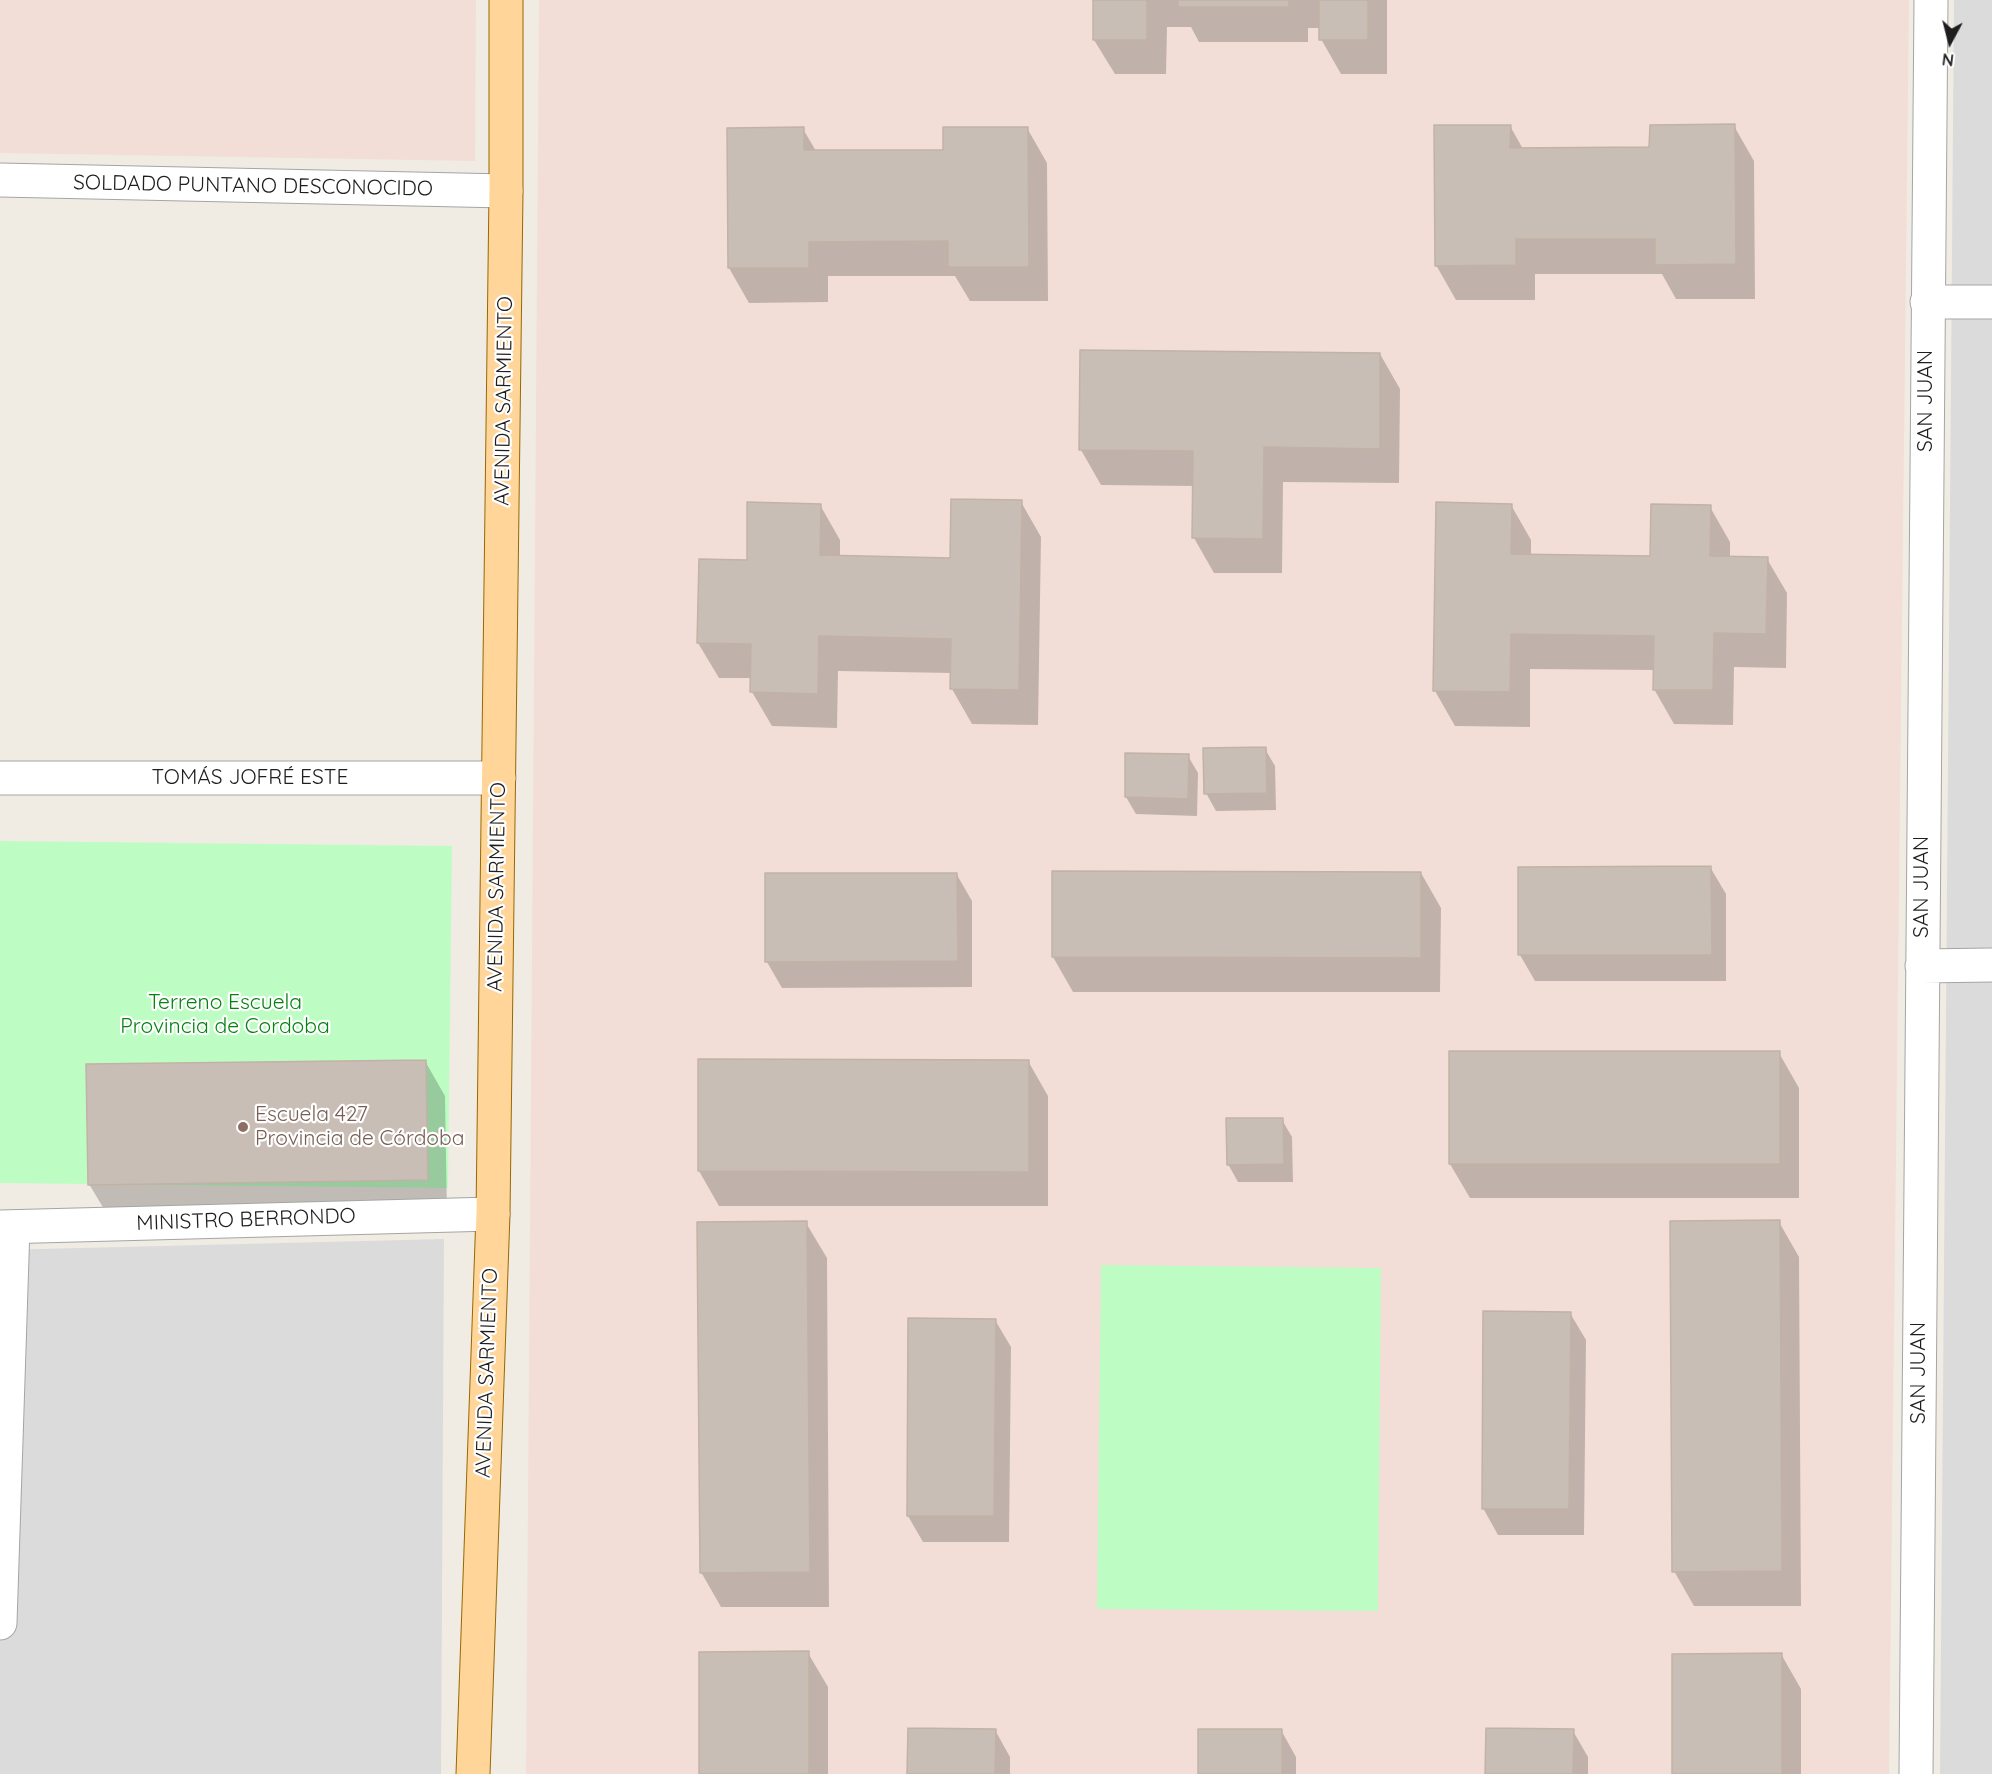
<!DOCTYPE html>
<meta charset="utf-8">
<style>
body{margin:0}
#map{position:relative;width:1992px;height:1774px;overflow:hidden;background:#f0ece3;font-family:Quicksand,sans-serif}
canvas{display:block}
.north{position:absolute;left:1920px;top:12px;width:60px;height:60px;-webkit-text-stroke:4px #fff;paint-order:stroke;rotate:187deg;font-size:16px;font-weight:700;line-height:24px;text-align:center;color:#1e1e1e}
.north::after{content:'';display:block;margin:auto;width:21px;height:27px;background:#1e1e1e;clip-path:polygon(50% 0,100% 100%,50% 72%,0 100%)}
</style>
<div id="map">
<canvas width="1992" height="1774"></canvas>
<div class="north">N</div>
</div>
<script>
const c = document.querySelector('canvas').getContext('2d');
c.lineJoin = 'round';
function paint(path, color) { c.fillStyle = color; c.fill(path, 'evenodd'); }
const poly = rows => new Path2D(rows.map(r => 'M' + r).join(''));
function trace(path, color, width, dash) { c.strokeStyle = color; c.lineWidth = width; c.lineCap = dash ? 'butt' : 'round'; c.setLineDash(dash || []); c.stroke(path); }
function write(font, color, halo, rows, align = 'center') {
  c.font = font + ' Quicksand,sans-serif'; c.lineWidth = 4.5; c.setLineDash([]); c.textBaseline = 'middle'; c.strokeStyle = halo; c.fillStyle = color; for (const [text, x, y, turn = 0] of rows) {
    c.save(); c.translate(x, y); c.rotate((+turn || 0) * Math.PI / 180); c.textAlign = isNaN(turn) ? turn : align; if (halo) c.strokeText(text, 0, 0); c.fillText(text, 0, 0); c.restore();
  }
}
paint(poly([
 [1954,0,1992,0,1992,1774,1940,1774],
 [444,1239,441,1774,0,1774,0,1250]
]), '#dcdbdb');
paint(poly([
 [0,0,476,0,475,161,0,153],
 [539,0,1909,0,1889,1774,526,1774]
]), '#f2ded6');
paint(poly([
 [0,841,452,846,448,1188,0,1183],
 [1101,1265,1381,1268,1378,1611,1097,1609]
]), '#bdfdc3');
paint(poly([
 [1094,0,1387,0,1387,74,1341,74,1321,39,1321,28,1308,28,1308,42,1199,42,1191,27,1167,27,1166,74,1115,74,1094,40],
 [1510,126,1523,149,1651,149,1734,126,1754,161,1755,299,1676,299,1662,274,1535,274,1535,300,1456,300,1436,265],
 [1027,128,1047,163,1048,301,970,301,955,276,828,276,828,302,749,303,729,268,803,129,816,151,944,151],
 [1380,354,1400,389,1399,483,1283,482,1282,573,1214,573,1194,538,1194,486,1101,485,1081,450],
 [1021,502,1041,537,1038,725,972,724,952,689,952,673,838,671,837,728,772,726,752,692,752,678,719,678,698,643,748,562,820,505,840,540,840,557,952,559],
 [1511,505,1531,540,1531,556,1652,558,1710,507,1730,542,1730,558,1767,559,1787,593,1786,668,1734,667,1733,725,1674,724,1654,689,1655,670,1530,669,1530,727,1455,726,1435,691],
 [1265,749,1275,766,1276,810,1216,811,1206,793],
 [1188,756,1198,773,1197,816,1136,814,1126,797],
 [1710,867,1726,894,1726,981,1535,981,1520,955],
 [1421,873,1441,908,1440,992,1073,992,1053,957],
 [957,875,972,901,972,987,782,988,767,962],
 [1779,1053,1799,1088,1799,1198,1470,1198,1450,1164],
 [699,1060,1028,1061,1048,1096,1048,1206,719,1206,699,1171],
 [425,1061,445,1096,447,1215,110,1219,89,1184],
 [1282,1120,1292,1137,1293,1182,1238,1182,1228,1164],
 [1779,1222,1799,1257,1801,1606,1694,1606,1674,1571],
 [806,1223,827,1258,829,1607,721,1607,701,1572],
 [1570,1313,1586,1340,1584,1535,1498,1535,1483,1508],
 [995,1320,1011,1347,1009,1542,923,1542,908,1516],
 [808,1653,828,1687,828,1774,701,1774],
 [1781,1654,1801,1689,1801,1774,1674,1774],
 [995,1730,1010,1757,1010,1774,909,1774],
 [1281,1730,1296,1757,1296,1774,1199,1774],
 [1573,1731,1588,1757,1588,1774,1487,1774]
]), '#0003');
const building = poly([
 [1093,0,1147,0,1147,40,1093,40,1093,0],
 [1178,0,1289,0,1289,7,1178,7,1178,0],
 [1319,0,1368,0,1368,40,1319,40,1319,0],
 [1735,124,1736,264,1655,265,1655,239,1516,239,1516,265,1435,266,1434,125,1511,125,1510,148,1649,147,1650,125,1735,124],
 [804,127,804,150,943,150,943,127,1028,127,1029,267,948,267,948,241,809,242,809,268,728,268,727,128,804,127],
 [1080,350,1380,353,1380,449,1264,447,1263,539,1192,538,1193,451,1079,450,1080,350],
 [951,499,1022,500,1019,690,950,689,951,639,819,636,818,694,750,692,751,644,697,643,699,559,747,560,747,502,821,504,820,555,950,558,951,499],
 [1436,502,1512,504,1511,554,1650,556,1651,504,1711,505,1710,556,1768,557,1766,634,1714,633,1713,690,1653,690,1654,636,1511,634,1510,692,1433,691,1436,502],
 [1266,747,1267,793,1204,794,1203,748,1266,747],
 [1125,753,1189,754,1188,799,1125,797,1125,753],
 [1711,866,1712,955,1518,955,1518,867,1711,866],
 [1052,871,1421,872,1421,958,1052,957,1052,871],
 [765,873,957,873,958,961,765,962,765,873],
 [1449,1051,1780,1051,1780,1164,1449,1164,1449,1051],
 [698,1059,1029,1060,1029,1172,698,1171,698,1059],
 [426,1060,428,1180,88,1185,86,1064,426,1060],
 [1226,1118,1283,1118,1284,1164,1227,1165,1226,1118],
 [1780,1220,1782,1571,1672,1572,1670,1221,1780,1220],
 [807,1221,810,1572,700,1573,697,1222,807,1221],
 [1483,1311,1571,1312,1569,1509,1482,1509,1483,1311],
 [908,1318,996,1319,994,1516,907,1516,908,1318],
 [809,1651,809,1774,699,1774,699,1652,809,1651],
 [1782,1653,1782,1774,1672,1774,1672,1654,1782,1653],
 [908,1728,996,1729,995,1774,907,1774,908,1728],
 [1486,1728,1574,1729,1573,1774,1485,1774,1486,1728],
 [1198,1729,1282,1729,1282,1774,1198,1774,1198,1729]
]);
paint(building, '#c8beb6');
trace(building, '#c2b2a5', 1.5);
const minor = poly([
 [0,180,506,191],
 [1927,302,1992,302],
 [0,778,499,778],
 [1922,966,1992,965],
 [0,1227,493,1214],
 [0,1623,13,1227],
 [1916,1774,1931,0]
]);
const major = poly([
 [473,1774,493,1214,506,191,506,0]
]);
trace(minor, '#a5a5a5', 35);
trace(major, '#986800', 35);
trace(minor, '#fff', 33);
trace(major, '#ffd599', 33);
for (const [x, y, r, color] of [
 [243,1127,6,"#8d6e63"]
]) { const dot = new Path2D(); dot.arc(x, y, r, 0, 2 * Math.PI); c.fillStyle = color; c.fill(dot); trace(dot, '#fff', 2); }
write('21px', '#1e1e1e', '#fff', [
 ["SOLDADO PUNTANO DESCONOCIDO",253,186,1],
 ["AVENIDA SARMIENTO",504,401,-89],
 ["SAN JUAN",1926,401,-90],
 ["TOMÁS JOFRÉ ESTE",250,778],
 ["AVENIDA SARMIENTO",497,887,-89],
 ["SAN JUAN",1922,887,-90],
 ["MINISTRO BERRONDO",246,1220,-2],
 ["AVENIDA SARMIENTO",487,1373,-88],
 ["SAN JUAN",1919,1373,-90]
]);
write('21px', '#058311', '#fff', [
 ["Terreno Escuela",225,1003],
 ["Provincia de Cordoba",225,1027]
]);
write('21px', '#785e54', '#fff', [
 ["Escuela 427",255,1115],
 ["Provincia de Córdoba",255,1139]
], 'left');
</script>
